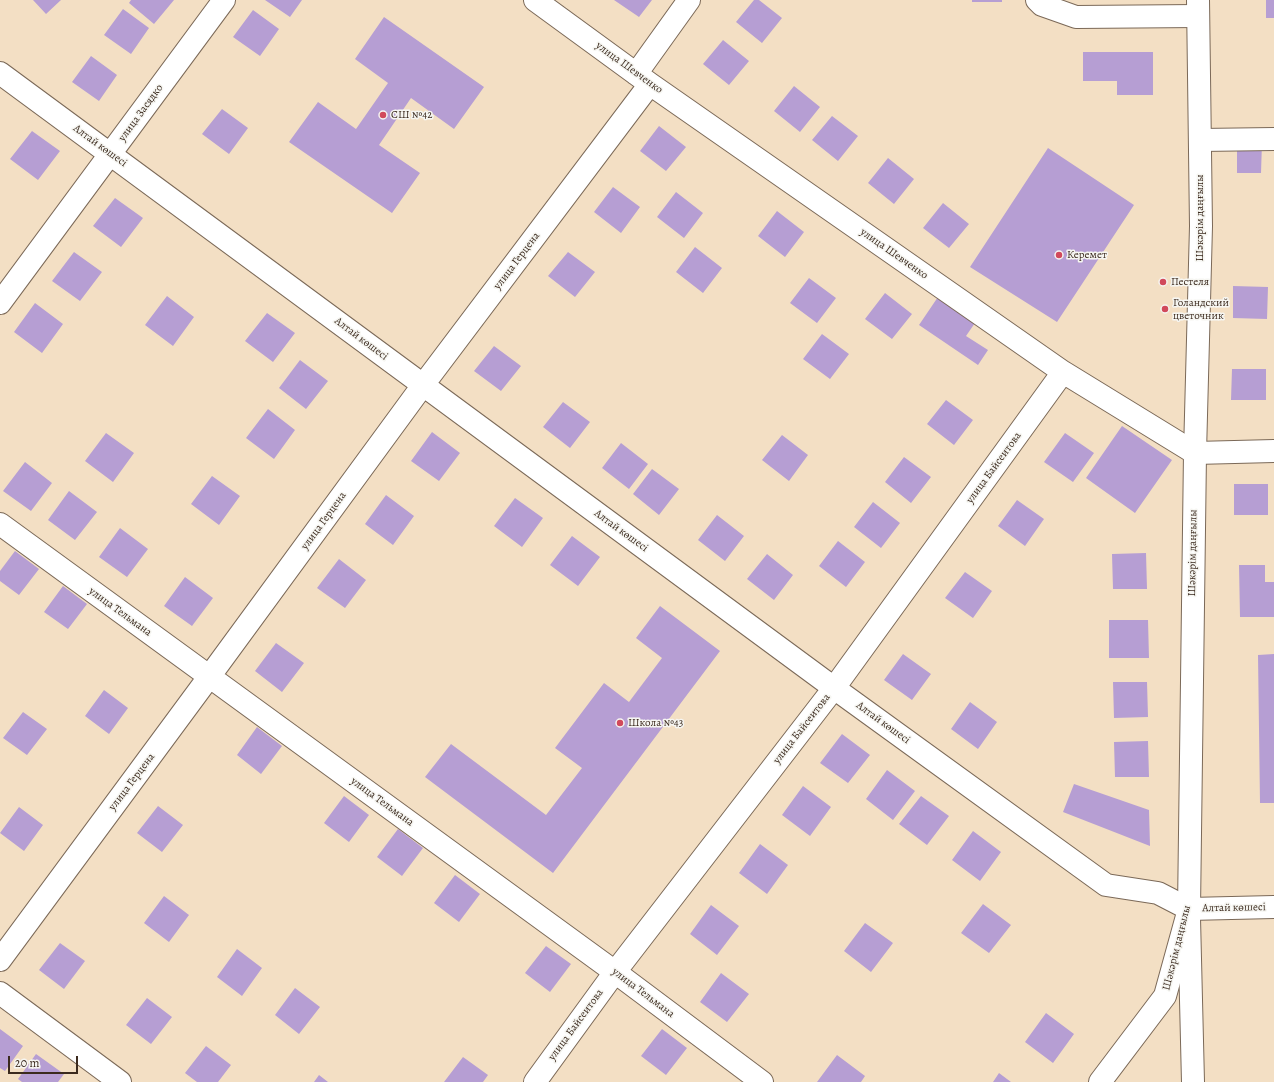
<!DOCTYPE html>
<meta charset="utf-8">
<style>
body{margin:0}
#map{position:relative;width:1274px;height:1082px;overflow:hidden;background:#f3dfc4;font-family:Alegreya,serif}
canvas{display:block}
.scale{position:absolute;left:8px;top:1056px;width:70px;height:18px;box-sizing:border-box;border:2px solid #3b2a1e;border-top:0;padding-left:5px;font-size:12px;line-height:14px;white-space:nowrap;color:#3b2a1e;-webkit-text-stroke:3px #f6f6f2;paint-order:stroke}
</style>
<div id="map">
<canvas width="1274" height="1082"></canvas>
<div class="scale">20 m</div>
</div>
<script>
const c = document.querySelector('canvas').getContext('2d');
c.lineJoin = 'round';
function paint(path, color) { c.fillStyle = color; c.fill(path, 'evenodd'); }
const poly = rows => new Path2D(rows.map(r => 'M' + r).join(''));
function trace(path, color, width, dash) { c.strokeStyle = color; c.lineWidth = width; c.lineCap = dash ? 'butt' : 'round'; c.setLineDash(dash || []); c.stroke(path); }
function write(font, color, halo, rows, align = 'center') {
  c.font = font + ' Alegreya,serif'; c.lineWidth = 3; c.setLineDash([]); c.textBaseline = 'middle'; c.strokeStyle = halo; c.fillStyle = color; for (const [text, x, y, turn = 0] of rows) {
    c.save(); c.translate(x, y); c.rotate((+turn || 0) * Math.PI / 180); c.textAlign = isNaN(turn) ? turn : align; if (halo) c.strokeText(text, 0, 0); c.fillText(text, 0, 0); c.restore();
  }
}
paint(poly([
 [33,0,61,0,46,14],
 [131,0,174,0,154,24,129,3],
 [265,0,302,0,290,17],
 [614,0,652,0,639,17],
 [754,0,759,0,782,18,762,43,736,22],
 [972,0,1002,0,1002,2,972,2],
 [1266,0,1274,0,1274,18,1266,18],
 [123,9,149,28,131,54,104,35],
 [253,10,279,29,260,56,233,37],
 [384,17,484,87,454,129,411,98,379,145,420,173,392,213,289,142,318,102,356,129,388,83,355,59],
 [723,40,749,61,729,85,703,64],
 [1083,52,1153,52,1153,95,1117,95,1117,81,1083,81],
 [91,56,117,75,99,101,72,82],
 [794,86,820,107,800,132,774,111],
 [222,109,248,128,229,154,202,134],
 [832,116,858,136,838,161,812,140],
 [659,126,686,147,666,171,640,151],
 [32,131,60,151,38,180,10,159],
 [1237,141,1262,142,1261,173,1237,173],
 [1048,148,1134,205,1057,322,970,267],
 [888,158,914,179,894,204,868,183],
 [613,187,640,207,621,233,594,212],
 [676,192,703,213,684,238,657,217],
 [115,198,143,218,121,247,93,226],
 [943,203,969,224,949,248,923,228],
 [777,211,804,232,785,257,758,236],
 [695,247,722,268,703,293,676,272],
 [74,252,102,272,80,301,52,281],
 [568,252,595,272,575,297,548,276],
 [809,278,836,298,817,323,790,303],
 [1233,286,1268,287,1267,319,1233,318],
 [885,293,912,314,892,339,865,319],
 [940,294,977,320,966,336,988,350,978,365,919,325],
 [167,296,194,317,173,346,145,325],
 [35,303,63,324,42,353,14,332],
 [267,313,295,333,273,362,245,341],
 [822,334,849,354,830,379,803,359],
 [494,346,521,366,501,391,474,371],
 [300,360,328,381,306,409,279,388],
 [1232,369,1266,369,1266,400,1231,400],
 [946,400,973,420,954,445,927,424],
 [563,402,590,422,570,448,543,427],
 [268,409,295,430,274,459,246,438],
 [1122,426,1172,460,1135,513,1086,478],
 [432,432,460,453,439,481,411,461],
 [106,433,134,453,113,482,85,461],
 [1065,433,1094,453,1073,482,1044,462],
 [782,435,808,455,789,481,762,460],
 [621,443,648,464,629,489,602,468],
 [904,457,931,477,911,503,885,482],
 [25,462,52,483,31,511,3,491],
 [652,469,679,489,659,515,633,494],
 [212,476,240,496,219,525,191,504],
 [1234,484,1268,484,1268,515,1234,515],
 [69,491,97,512,75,540,48,520],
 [386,495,414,516,393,545,365,524],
 [515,498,543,518,522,547,494,526],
 [1017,500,1044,519,1025,546,998,526],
 [873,502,900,523,881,548,854,527],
 [717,515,744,536,725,561,698,540],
 [120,528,148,549,127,577,99,557],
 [572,536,600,557,578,586,550,565],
 [838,541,865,562,846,587,819,566],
 [15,551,39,569,19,595,0,581,0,571],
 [1146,553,1147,589,1113,589,1112,554],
 [767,554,793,575,774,600,747,579],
 [339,559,366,580,345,608,317,588],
 [1239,565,1265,565,1265,582,1274,582,1274,617,1240,617],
 [965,572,992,591,973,618,945,598],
 [185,577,213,598,192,626,164,606],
 [63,586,87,604,68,629,44,612],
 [660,606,720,651,553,873,425,777,451,744,546,815,582,768,555,748,604,683,629,702,662,658,636,638],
 [1109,620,1148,620,1149,658,1109,658],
 [276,643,304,663,282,692,255,671],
 [903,654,931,674,912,700,884,680],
 [1274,654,1274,803,1260,803,1258,655],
 [1113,682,1147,682,1148,717,1114,718],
 [104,690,128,708,109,734,85,716],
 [970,702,997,722,978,749,951,729],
 [23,712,47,729,27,755,3,738],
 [257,727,282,746,261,774,237,755],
 [842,734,870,755,848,783,820,763],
 [1148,741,1149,777,1115,777,1114,742],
 [887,770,915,791,893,820,866,799],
 [1074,784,1149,810,1150,846,1063,812],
 [803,786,831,807,810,836,782,815],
 [344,796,369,815,349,842,324,823],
 [921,796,949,816,927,845,899,824],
 [158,806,183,825,162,852,137,833],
 [19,807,43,825,24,851,0,833],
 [398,829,423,848,402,876,377,857],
 [973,831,1001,852,980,881,952,860],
 [760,844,788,865,767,894,739,873],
 [455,875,480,894,459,922,434,903],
 [164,896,189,915,169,942,144,923],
 [983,904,1011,925,989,953,961,933],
 [711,905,739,926,717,955,690,934],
 [865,923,893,943,871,972,844,951],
 [60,943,85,961,64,989,39,970],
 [546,946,571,964,550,992,525,973],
 [237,949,262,968,242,996,217,977],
 [721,973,749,994,727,1022,700,1002],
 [295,988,320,1007,299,1034,275,1015],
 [147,998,172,1017,151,1044,126,1025],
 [1046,1013,1074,1034,1053,1063,1025,1042],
 [0,1029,23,1046,5,1071,0,1068],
 [662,1029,687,1048,666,1075,641,1056],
 [206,1046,231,1065,218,1082,197,1082,185,1073],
 [36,1054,64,1074,58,1082,22,1082,18,1079],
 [837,1055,865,1076,861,1082,817,1082],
 [463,1057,488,1075,483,1082,444,1082],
 [999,1073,1011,1082,993,1082],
 [319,1075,328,1082,314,1082]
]), '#b69ed3');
const minor = poly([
 [535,0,650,84,1063,372,1195,453,1274,451],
 [1037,0,1042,5,1076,17,1198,16],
 [0,73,834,688,1106,885,1158,893,1189,909,1274,907],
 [636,74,689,0],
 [1200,140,1274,139],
 [0,303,224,0],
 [0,524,615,972,762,1082],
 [1189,918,1193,1082],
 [0,960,209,677,423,385,650,84],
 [0,993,120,1082],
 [535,1082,615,972,834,688,1063,372]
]);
const major = poly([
 [1100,1082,1165,996,1189,909,1195,453,1201,226,1198,0]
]);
trace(minor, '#7b6958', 24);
trace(major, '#7b6958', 24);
trace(minor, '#fff', 22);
trace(major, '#fff', 22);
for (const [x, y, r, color] of [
 [383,115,4,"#d1495b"],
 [1059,255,4,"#d1495b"],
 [1163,282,4,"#d1495b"],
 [1165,309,4,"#d1495b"],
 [620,723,4,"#d1495b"]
]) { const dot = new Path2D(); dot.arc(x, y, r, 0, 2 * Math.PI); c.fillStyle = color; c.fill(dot); trace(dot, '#f6f6f2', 1.5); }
write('11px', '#3b2a1e', '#f6f6f2', [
 ["улица Шевченко",629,68,36],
 ["улица Засядко",141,113,-54],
 ["Алтай көшесі",100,146,36],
 ["Шәкәрім даңғылы",1200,218,-90],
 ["улица Шевченко",894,254,35],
 ["улица Герцена",517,261,-53],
 ["Алтай көшесі",361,339,37],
 ["улица Байсеитова",994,468,-54],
 ["улица Герцена",324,521,-54],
 ["Алтай көшесі",621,531,36],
 ["Шәкәрім даңғылы",1193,553,-89],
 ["улица Тельмана",120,612,36],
 ["Алтай көшесі",883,723,36],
 ["улица Байсеитова",802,729,-52],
 ["улица Герцена",132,782,-53],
 ["улица Тельмана",382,802,36],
 ["Алтай көшесі",1234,908,-1],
 ["Шәкәрім даңғылы",1177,948,-76],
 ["улица Тельмана",643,993,37],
 ["улица Байсеитова",576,1025,-54]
]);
write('11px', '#3b2a1e', '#f6f6f2', [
 ["СШ №42",391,115],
 ["Керемет",1067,255],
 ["Пестеля",1171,282],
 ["Голандский",1173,303],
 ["цветочник",1173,316],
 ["Школа №43",628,723]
], 'left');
</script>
